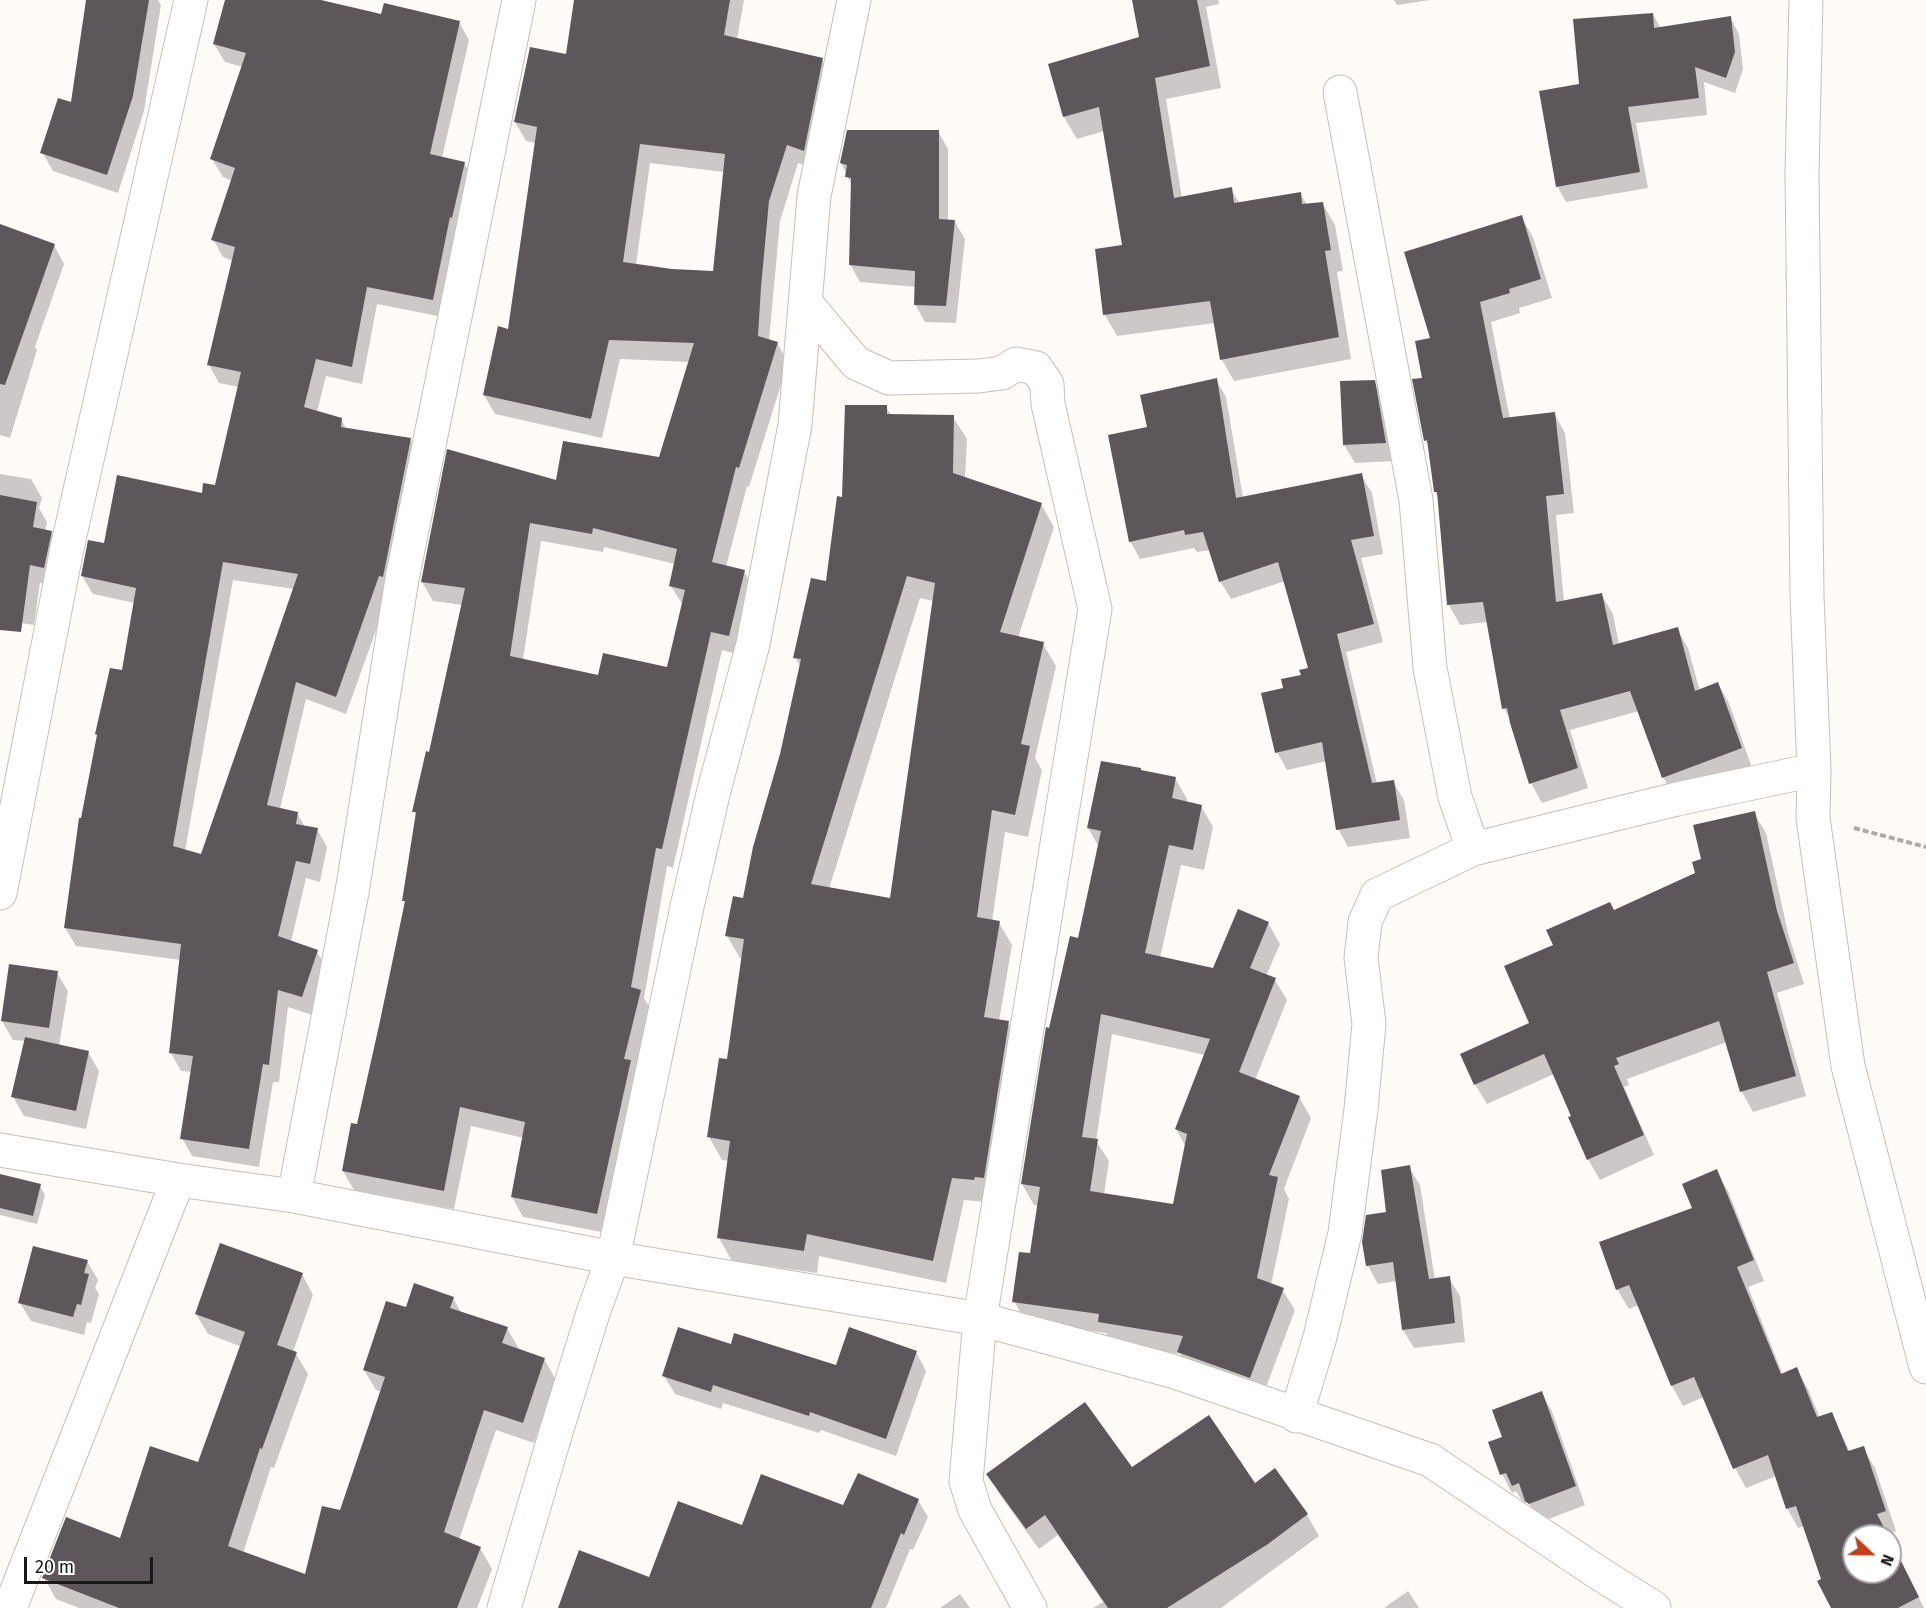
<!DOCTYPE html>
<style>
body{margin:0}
#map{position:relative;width:1926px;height:1608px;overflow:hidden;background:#fefbf9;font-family:"Fira Sans",sans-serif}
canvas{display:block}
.north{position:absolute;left:1842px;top:1524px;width:60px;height:60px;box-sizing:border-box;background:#fff;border:2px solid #a3a3a2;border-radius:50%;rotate:112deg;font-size:16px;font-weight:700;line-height:24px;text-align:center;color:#1a1816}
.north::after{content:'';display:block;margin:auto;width:21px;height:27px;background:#c63d17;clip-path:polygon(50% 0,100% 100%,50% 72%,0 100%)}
.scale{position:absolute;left:24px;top:1557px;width:129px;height:27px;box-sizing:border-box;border:3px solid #1a1816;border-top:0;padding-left:8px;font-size:18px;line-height:21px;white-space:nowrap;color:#1a1816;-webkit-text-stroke:4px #fff;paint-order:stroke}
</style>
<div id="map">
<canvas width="1926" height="1608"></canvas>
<div class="north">N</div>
<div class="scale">20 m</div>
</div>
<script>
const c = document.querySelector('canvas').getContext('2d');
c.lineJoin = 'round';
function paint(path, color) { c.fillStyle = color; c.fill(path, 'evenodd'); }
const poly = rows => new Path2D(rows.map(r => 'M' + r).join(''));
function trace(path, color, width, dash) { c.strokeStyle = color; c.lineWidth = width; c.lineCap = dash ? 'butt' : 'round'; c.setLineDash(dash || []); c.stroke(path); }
paint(poly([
 [88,0,158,0,161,5,144,111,118,193,53,171,42,152,72,104],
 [227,0,292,0,382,16,459,22,469,40,442,158,464,163,474,181,443,317,377,304,362,384,326,376,317,412,341,419,347,430,410,439,421,457,389,594,346,714,306,699,280,809,297,813,305,827,317,829,327,847,320,882,306,878,291,942,317,952,328,970,312,1015,288,1007,279,1082,273,1082,259,1167,192,1156,182,1138,192,1072,181,1071,171,1053,181,960,76,946,65,928,82,820,123,672,135,603,93,594,82,576,105,545,216,487,239,387,219,383,209,365,233,261,223,257,213,239,232,181,223,177,212,159,243,67,225,62,214,44],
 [233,580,294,589,202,855,185,851],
 [575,0,744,0,737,39,822,60,833,79,815,169,798,163,780,221,769,341,777,343,788,362,749,487,747,486,726,567,744,571,755,591,740,655,722,650,673,868,667,866,644,998,651,1010,607,1233,523,1217,512,1197,524,1138,471,1126,454,1209,354,1190,343,1171,358,1125,406,904,404,901,417,818,414,811,430,754,463,605,433,601,422,582,557,482,660,459,690,362,620,359,602,438,495,414,484,395,510,331,536,143,526,141,515,122,567,56],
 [650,163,724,172,715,272,672,270,636,265],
 [541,541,603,552,604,547,675,564,670,585,683,605,668,669,599,677,523,660],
 [1133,0,1218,0,1219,4,1206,7,1221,88,1166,99,1182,198,1231,189,1240,204,1300,193,1307,205,1322,203,1335,225,1343,271,1337,272,1351,359,1234,381,1222,360,1215,323,1117,336,1105,315,1124,247,1104,131,1077,139,1064,117,1050,65,1140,38],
 [1394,0,1430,0,1397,5],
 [1653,14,1661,29,1730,17,1739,34,1743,69,1735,93,1704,82,1707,115,1636,123,1648,188,1566,202,1557,186,1580,85],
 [938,131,948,149,948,221,955,222,965,239,956,323,925,322,915,304,916,287,860,282,850,264,852,186,841,163],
 [1521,217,1533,237,1552,298,1519,308,1520,313,1491,322,1510,419,1554,413,1565,433,1574,513,1556,515,1564,602,1601,594,1613,614,1619,645,1677,629,1688,648,1700,691,1718,684,1729,703,1752,768,1675,797,1663,777,1639,711,1570,730,1588,788,1542,803,1531,783,1511,721,1504,708,1488,622,1460,625,1449,605,1439,498,1435,492,1429,447,1425,440,1424,380,1432,339],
 [0,226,54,245,64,264,35,347,37,350,10,438,0,435],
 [1216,380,1226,397,1243,498,1361,475,1372,493,1383,554,1361,558,1383,642,1346,652,1377,784,1393,782,1404,800,1410,838,1348,847,1338,829,1327,761,1287,770,1277,752,1285,689,1310,669,1285,581,1231,599,1220,581,1211,550,1197,552,1194,548,1140,559,1130,541,1149,429],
 [1374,381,1384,400,1396,461,1355,463,1344,445],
 [886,407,892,416,953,417,967,439,965,479,1041,504,1054,527,1018,638,1043,644,1056,666,1035,758,1042,770,1028,837,1005,832,992,922,999,923,1012,945,999,1021,1008,1023,1021,1045,987,1202,964,1200,946,1283,819,1256,817,1273,732,1261,719,1238,729,1161,722,1160,709,1137,728,1061,742,959,740,958,727,936,744,900,782,755,801,668,795,657,827,583,844,499],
 [920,598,933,601,891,900,829,889],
 [0,474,31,479,42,498,39,508,47,522,45,532,51,533,61,551,54,586,40,583,34,625,0,620],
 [1140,769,1142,771,1175,778,1187,799,1187,803,1201,806,1213,827,1204,870,1181,865,1160,958,1214,970,1268,923,1280,944,1266,976,1275,980,1287,1000,1255,1080,1299,1097,1311,1118,1284,1189,1289,1199,1271,1285,1282,1289,1295,1310,1262,1398,1191,1373,1180,1354,1111,1343,1106,1333,1026,1322,1014,1301,1031,1254,1039,1206,1034,1205,1022,1184,1051,1029,1079,940,1099,847,1088,828],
 [1112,1034,1205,1055,1176,1129,1186,1147,1174,1205,1104,1195,1109,1161,1096,1141],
 [1754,813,1766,833,1788,933,1804,984,1777,993,1806,1096,1753,1112,1742,1092,1727,1042,1627,1079,1629,1085,1624,1087,1654,1155,1600,1180,1588,1159,1554,1074,1487,1104,1475,1084,1531,1024,1555,946,1614,912,1696,874,1703,861],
 [57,973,68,991,59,1046,88,1052,99,1071,86,1129,24,1116,13,1097,26,1041,13,1040,2,1021],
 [1409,1167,1420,1185,1435,1280,1449,1278,1460,1296,1465,1342,1414,1348,1403,1330,1397,1281,1378,1284,1368,1266,1364,1242,1388,1213],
 [1716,1171,1728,1191,1764,1281,1748,1287,1783,1375,1796,1369,1808,1389,1820,1418,1831,1414,1850,1452,1863,1448,1875,1468,1896,1531,1887,1534,1888,1536,1854,1536,1854,1572,1890,1572,1890,1540,1924,1608,1833,1608,1805,1526,1798,1528,1787,1508,1776,1476,1746,1488,1735,1468,1704,1397,1683,1406,1672,1386,1639,1305,1629,1309,1617,1289,1694,1208],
 [0,1176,40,1186,45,1195,37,1224,0,1215],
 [87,1261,98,1280,95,1288,99,1294,91,1323,87,1322,84,1335,31,1321,20,1303],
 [302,1274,313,1295,293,1352,296,1354,308,1374,274,1468,271,1467,243,1553,306,1576,341,1512,382,1392,376,1390,364,1370,407,1309,453,1298,462,1314,507,1328,519,1349,544,1359,556,1380,534,1443,496,1430,459,1540,480,1548,492,1569,477,1608,79,1608,56,1599,44,1578,121,1540,199,1463,242,1347,208,1334,196,1314],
 [732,1345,837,1367,916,1352,926,1371,896,1456,821,1430,819,1433,723,1403,721,1409,675,1394,664,1376],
 [1541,1393,1552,1411,1585,1505,1541,1522,1528,1502,1524,1504,1516,1491,1512,1493,1502,1474,1504,1438],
 [1274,1470,1307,1515,1319,1536,1221,1608,1093,1608,1103,1602,1058,1535,1039,1549,1000,1495,988,1474,1254,1485],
 [918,1500,928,1517,913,1550,910,1549,886,1608,733,1608,743,1527,844,1507],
 [1408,1591,1419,1608,1384,1608],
 [960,1594,970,1608,940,1608]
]), '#0003');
paint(poly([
 [86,0,149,0,133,96,107,175,40,153,58,98,71,102],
 [225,0,321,0,381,14,384,3,460,21,430,154,465,162,452,218,450,217,433,300,367,287,352,367,316,359,304,407,342,418,341,427,411,438,383,577,379,576,336,697,296,682,267,805,298,812,296,824,318,828,310,864,296,861,278,936,318,950,302,997,278,990,269,1065,263,1064,249,1149,180,1139,193,1056,169,1053,181,944,64,928,79,818,81,818,97,735,95,734,110,668,122,670,136,588,81,576,88,540,104,543,117,475,202,493,203,483,215,485,241,372,207,365,235,247,211,240,235,168,210,159,246,53,213,44],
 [223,562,298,574,201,854,173,846],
 [574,0,730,0,724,35,823,58,804,151,787,145,769,201,761,287,758,336,778,342,739,468,736,467,712,562,745,570,729,636,711,632,662,849,656,848,631,987,641,990,624,1059,631,1060,597,1214,511,1197,525,1122,460,1107,444,1191,342,1171,351,1123,357,1124,380,1021,405,901,402,901,416,812,412,812,426,751,429,752,465,588,421,582,447,449,556,480,563,441,659,457,694,343,609,340,591,419,483,395,498,326,508,329,537,127,514,122,530,47,566,54],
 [640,144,725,154,713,271,672,269,623,262],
 [530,523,592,534,593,528,677,549,669,586,685,590,667,667,603,653,598,675,510,656],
 [1132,0,1197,0,1210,66,1155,78,1174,198,1232,187,1234,203,1301,192,1302,204,1323,202,1331,250,1325,251,1339,337,1220,360,1210,301,1103,315,1095,249,1122,245,1099,107,1063,117,1048,64,1139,37],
 [1653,13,1654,28,1731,16,1735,52,1726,78,1695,67,1699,98,1628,107,1640,172,1556,187,1539,91,1579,84,1573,19],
 [847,130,939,130,939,219,955,220,946,306,914,305,915,271,849,265,851,178,845,177,847,165,840,163],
 [1522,215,1541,279,1509,289,1510,293,1480,302,1503,418,1555,412,1564,494,1546,496,1556,602,1602,593,1613,645,1678,627,1695,691,1718,682,1742,748,1662,778,1630,691,1560,710,1578,768,1529,784,1510,723,1507,708,1502,709,1483,602,1447,605,1437,492,1434,492,1427,440,1424,441,1412,379,1422,378,1415,341,1430,338,1404,252],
 [0,224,55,244,5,385,0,384],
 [1217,378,1236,498,1362,473,1374,536,1351,540,1374,624,1337,634,1372,783,1394,780,1400,820,1336,830,1322,742,1275,753,1261,693,1283,688,1281,679,1301,675,1299,670,1308,668,1278,562,1219,582,1203,532,1185,535,1184,530,1129,542,1108,435,1147,427,1140,395],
 [1375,380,1386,443,1343,445,1340,381],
 [845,405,887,405,887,414,954,415,953,473,1042,503,1000,632,1044,642,1021,744,1030,746,1015,815,992,810,977,917,1000,921,984,1017,1009,1021,984,1178,975,1177,974,1180,952,1178,933,1261,807,1234,804,1251,717,1238,730,1141,707,1137,719,1058,727,1059,744,939,725,936,733,896,743,898,753,847,780,754,801,659,793,658,811,578,826,581,837,496,842,497],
 [907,576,935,583,890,898,811,884],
 [0,495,37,502,33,527,52,531,44,568,30,565,21,632,0,630],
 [1101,761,1141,768,1141,770,1176,777,1172,798,1202,805,1193,850,1169,845,1145,953,1213,968,1238,909,1269,922,1250,968,1276,978,1239,1072,1300,1096,1269,1175,1278,1177,1257,1278,1284,1288,1250,1378,1177,1352,1183,1336,1098,1322,1099,1314,1012,1302,1019,1252,1030,1253,1040,1187,1021,1184,1046,1027,1049,1028,1070,936,1078,938,1101,831,1087,828],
 [1101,1014,1210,1039,1175,1129,1187,1134,1173,1204,1090,1191,1098,1139,1082,1137],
 [1755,811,1777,911,1794,963,1767,972,1796,1076,1740,1092,1719,1021,1616,1058,1619,1064,1614,1066,1644,1135,1587,1160,1568,1117,1571,1116,1544,1054,1474,1085,1460,1054,1529,1023,1504,966,1553,945,1546,930,1610,902,1614,910,1695,873,1692,862,1701,859,1693,825],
 [9,964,58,971,49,1028,1,1021],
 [25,1037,89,1051,76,1111,11,1097],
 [1410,1165,1429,1279,1450,1276,1455,1323,1402,1330,1393,1262,1366,1266,1362,1242,1366,1215,1386,1212,1381,1170],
 [1717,1169,1754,1260,1737,1267,1781,1374,1797,1367,1817,1417,1832,1412,1848,1451,1864,1446,1886,1511,1877,1514,1888,1536,1854,1536,1854,1572,1890,1572,1890,1539,1919,1597,1898,1608,1831,1608,1817,1581,1821,1579,1796,1506,1786,1509,1768,1455,1733,1469,1694,1377,1671,1386,1629,1285,1616,1290,1599,1242,1692,1208,1682,1184],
 [0,1174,41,1184,33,1216,0,1208],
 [220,1243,303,1273,277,1345,297,1352,262,1449,260,1448,228,1546,305,1574,322,1506,340,1510,385,1377,363,1370,386,1301,406,1307,414,1283,454,1297,450,1308,508,1327,502,1343,545,1358,523,1423,484,1410,444,1532,481,1547,457,1608,119,1608,42,1578,66,1517,120,1538,150,1446,198,1462,245,1332,195,1314],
 [33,1246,88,1260,84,1273,89,1274,81,1305,77,1304,73,1317,18,1303],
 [678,1327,731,1344,734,1333,836,1365,849,1327,917,1351,886,1439,810,1412,809,1416,713,1385,711,1392,662,1376],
 [1542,1391,1576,1486,1529,1504,1525,1501,1519,1483,1512,1486,1506,1473,1500,1475,1488,1442,1502,1437,1492,1410],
 [1085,1402,1132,1467,1209,1415,1255,1483,1275,1468,1308,1514,1268,1544,1167,1608,1108,1608,1045,1515,1026,1529,986,1474],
 [858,1473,919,1499,904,1535,901,1533,871,1608,558,1608,579,1550,649,1577,678,1501,742,1525,761,1474,843,1505]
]), '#5d575b');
const minor = poly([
 [1806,0,1802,175,1807,596,1814,770,1813,818,1848,1066,1926,1367],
 [1340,92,1416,500,1430,668,1455,797,1473,849],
 [805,302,856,363,889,378,979,376,1002,373,1016,364,1036,368,1047,384,1048,404,1095,609,980,1319,966,1481,975,1510,1030,1608],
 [0,893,67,548,191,0],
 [0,1150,178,1180,294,1196,613,1258,980,1319,1172,1371,1430,1460,1594,1570,1654,1608],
 [294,1196,352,892,402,579,519,0],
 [1296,1416,1320,1337,1345,1233,1361,1109,1369,1024,1361,958,1365,922,1377,895,1473,849,1677,799,1814,770],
 [10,1608,178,1180],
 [504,1608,556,1432,593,1313,613,1258,687,907,713,794,753,644,795,425,814,196,854,0]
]);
trace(minor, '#c6bfba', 35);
trace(poly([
 [1854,828,1926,847]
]), '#aca9a7', 4, [6, 3]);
trace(minor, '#fff', 33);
</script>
